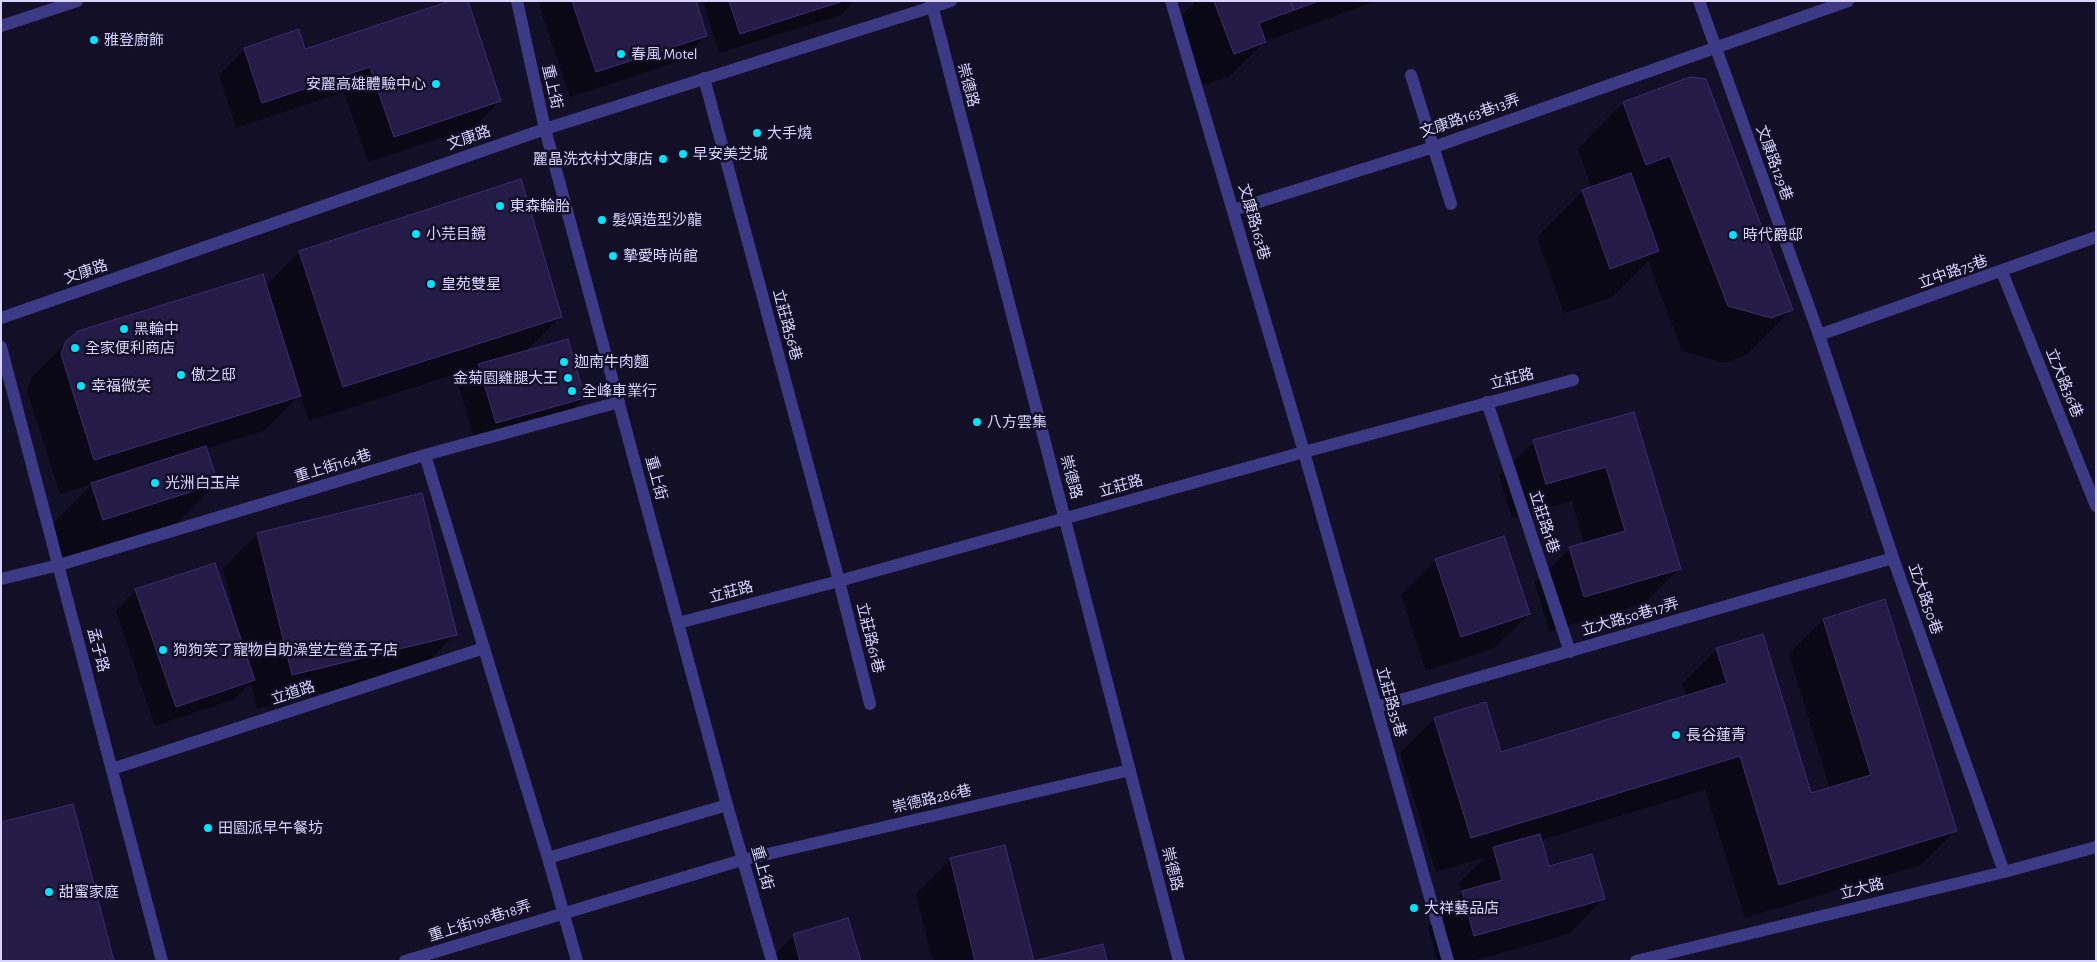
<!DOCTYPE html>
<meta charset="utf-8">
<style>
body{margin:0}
#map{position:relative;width:2097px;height:962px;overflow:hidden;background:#130f26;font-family:"Alegreya Sans",sans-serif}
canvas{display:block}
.frame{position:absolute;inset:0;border:2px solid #d9d4ff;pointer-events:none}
</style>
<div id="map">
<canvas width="2097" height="962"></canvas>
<div class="frame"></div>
</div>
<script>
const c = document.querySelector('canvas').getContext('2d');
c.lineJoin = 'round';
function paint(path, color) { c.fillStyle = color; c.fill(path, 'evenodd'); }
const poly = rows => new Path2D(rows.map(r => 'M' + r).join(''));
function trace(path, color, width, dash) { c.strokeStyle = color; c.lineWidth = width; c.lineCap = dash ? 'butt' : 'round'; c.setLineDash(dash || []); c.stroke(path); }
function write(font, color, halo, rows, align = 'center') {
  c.font = font + ' "Alegreya Sans","Noto Sans TC",sans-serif'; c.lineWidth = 5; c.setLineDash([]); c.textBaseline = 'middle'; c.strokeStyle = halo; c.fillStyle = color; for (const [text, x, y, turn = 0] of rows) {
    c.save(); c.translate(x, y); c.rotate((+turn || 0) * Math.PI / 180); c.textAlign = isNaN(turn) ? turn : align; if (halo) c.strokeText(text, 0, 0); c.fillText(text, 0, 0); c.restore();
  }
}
paint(poly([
 [455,1,500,101,474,127,368,162,344,92,236,128,219,75,245,49,305,51],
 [538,1,694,1,706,35,680,61,570,97],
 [703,1,855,1,841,15,719,53],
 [1196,1,1376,1,1264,42,1230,76,1199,87,1175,22],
 [1690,78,1791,310,1746,355,1725,363,1682,351,1648,261,1612,297,1564,313,1537,237,1582,192,1592,188,1578,149,1623,103],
 [300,252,560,317,525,352,584,398,564,418,475,443,459,385,477,367,309,421,300,395,265,430,206,449,217,483,170,530,56,566,44,532,92,484,60,494,27,390,32,377,67,342,265,286],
 [1633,413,1679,569,1645,603,1549,631,1535,583,1570,548,1584,544,1572,501,1512,518,1499,476,1534,442],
 [257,534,455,634,421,669,257,709,251,683,233,700,155,726,116,611,136,590,235,619,223,569],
 [1436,560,1529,614,1494,648,1426,671,1401,595],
 [1823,620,1956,830,1921,865,1745,918,1705,790,1541,840,1549,868,1603,899,1569,934,1472,961,1437,961,1428,927,1462,893,1459,883,1485,857,1436,872,1400,753,1434,719,1500,753,1687,697,1682,684,1717,649,1811,794,1830,789,1789,654],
 [951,859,1032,961,933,961,916,894],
 [794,935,860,961,769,961]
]), '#0007');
const building = poly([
 [450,1,468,1,501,101,394,137,370,67,262,103,244,48,299,29,305,49,450,1],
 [572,1,696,1,707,36,596,72,572,1],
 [729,1,843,1,740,34,729,1],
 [1214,1,1291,1,1294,10,1259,23,1266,42,1234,54,1214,1],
 [1291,1,1319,1,1294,10,1291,1],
 [1690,77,1706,79,1793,310,1771,318,1728,306,1670,156,1646,165,1623,102,1690,77],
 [1631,173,1659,251,1610,269,1582,190,1631,173],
 [521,179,562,317,343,387,299,251,521,179],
 [263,274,301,396,94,460,61,354,66,341,78,331,263,274],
 [568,339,585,398,496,423,478,364,568,339],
 [1634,412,1681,569,1584,597,1569,547,1625,531,1606,467,1546,484,1533,440,1634,412],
 [206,446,218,483,103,520,91,483,206,446],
 [422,493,457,635,292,675,257,533,422,493],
 [1504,536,1530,614,1461,637,1435,559,1504,536],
 [215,563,255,680,176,707,135,589,215,563],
 [1885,599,1957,831,1779,885,1740,756,1471,838,1434,718,1486,702,1501,752,1727,683,1716,648,1763,634,1811,793,1871,775,1823,619,1885,599],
 [73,804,114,961,1,961,1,822,73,804],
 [1540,834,1549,866,1592,854,1605,899,1474,936,1462,891,1502,880,1493,847,1540,834],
 [1005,845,1034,961,1103,944,1107,961,975,961,950,858,1005,845],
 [848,918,861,961,800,961,793,934,848,918]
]);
paint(building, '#241b47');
trace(building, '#3b2d73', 1);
trace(poly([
 [1171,1,1304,452,1448,961],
 [1699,1,1819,335,1893,558,2004,872],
 [1411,75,1451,204],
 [704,78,839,581,870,704],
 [1233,210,1434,147,1848,1],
 [2002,272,2096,506],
 [1819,335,2096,237],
 [1487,402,1570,652],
 [425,455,548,858,577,961],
 [59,565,425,455,619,402],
 [1376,707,1893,558],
 [548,858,727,805],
 [405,961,742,860,1130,770]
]), '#3d3a85', 12);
trace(poly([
 [517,1,545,129,727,805,772,961],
 [931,1,1179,961],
 [1,26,77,1],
 [1,318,545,129,951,1],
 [1,347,162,961],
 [1,579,59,565],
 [678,623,839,581,1304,452,1573,380],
 [112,769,484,648],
 [1636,961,2004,872,2096,847]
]), '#3d3a85', 12);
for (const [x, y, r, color] of [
 [94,40,5,"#00e5ff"],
 [621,54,5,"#00e5ff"],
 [436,84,5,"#00e5ff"],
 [757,133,5,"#00e5ff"],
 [683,154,5,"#00e5ff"],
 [663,159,5,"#00e5ff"],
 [500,206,5,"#00e5ff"],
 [602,220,5,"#00e5ff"],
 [416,234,5,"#00e5ff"],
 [1733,235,5,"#00e5ff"],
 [613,256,5,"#00e5ff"],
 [431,284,5,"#00e5ff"],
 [124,329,5,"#00e5ff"],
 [75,348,5,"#00e5ff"],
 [564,362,5,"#00e5ff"],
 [181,375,5,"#00e5ff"],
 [568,378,5,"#00e5ff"],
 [81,386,5,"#00e5ff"],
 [572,391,5,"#00e5ff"],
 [977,422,5,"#00e5ff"],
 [155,483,5,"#00e5ff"],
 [163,650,5,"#00e5ff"],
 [1676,735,5,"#00e5ff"],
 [208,828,5,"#00e5ff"],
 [49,892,5,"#00e5ff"],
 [1414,908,5,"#00e5ff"]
]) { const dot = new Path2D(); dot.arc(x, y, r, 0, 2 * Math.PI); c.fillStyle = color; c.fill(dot); trace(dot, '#130f26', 2); }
write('15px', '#d9d4ff', '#130f26', [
 ["雅登廚飾",104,40],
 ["春風 Motel",631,54],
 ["安麗高雄體驗中心",426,84,"right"],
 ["大手燒",767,133],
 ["早安美芝城",693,154],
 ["麗晶洗衣村文康店",653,159,"right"],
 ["東森輪胎",510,206],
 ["髮頌造型沙龍",612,220],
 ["小芫目鏡",426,234],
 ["時代爵邸",1743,235],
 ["摯愛時尚館",623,256],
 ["皇苑雙星",441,284],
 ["黑輪中",134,329],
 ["全家便利商店",85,348],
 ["迦南牛肉麵",574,362],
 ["傲之邸",191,375],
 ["金菊園雞腿大王",558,378,"right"],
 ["幸福微笑",91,386],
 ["全峰車業行",582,391],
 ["八方雲集",987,422],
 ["光洲白玉岸",165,483],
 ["狗狗笑了寵物自助澡堂左營孟子店",173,650],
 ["長谷蓮青",1686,735],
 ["田園派早午餐坊",218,828],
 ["甜蜜家庭",59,892],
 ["大祥藝品店",1424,908]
], 'left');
write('15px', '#d9d4ff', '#130f26', [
 ["崇德路",968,85,75],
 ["重上街",552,87,77],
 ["文康路163巷13弄",1470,116,-19],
 ["文康路",469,138,-19],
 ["文康路129巷",1774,163,70],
 ["文康路163巷",1254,222,74],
 ["文康路",86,272,-19],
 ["立中路75巷",1953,272,-19],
 ["立莊路56巷",787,325,75],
 ["立莊路",1512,379,-14],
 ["立大路36巷",2064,383,68],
 ["重上街164巷",333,466,-17],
 ["崇德路",1071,477,75],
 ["重上街",656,478,75],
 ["立莊路",1121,486,-16],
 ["立莊路1巷",1544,522,72],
 ["立莊路",731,592,-15],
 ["立大路50巷",1925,599,71],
 ["立大路50巷17弄",1630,617,-16],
 ["立莊路61巷",870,638,76],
 ["孟子路",98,650,75],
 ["立道路",293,693,-18],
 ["立莊路35巷",1391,702,74],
 ["崇德路286巷",932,799,-13],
 ["重上街",762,868,74],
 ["崇德路",1172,869,76],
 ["立大路",1862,889,-14],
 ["重上街198巷18弄",480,921,-17]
]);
</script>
